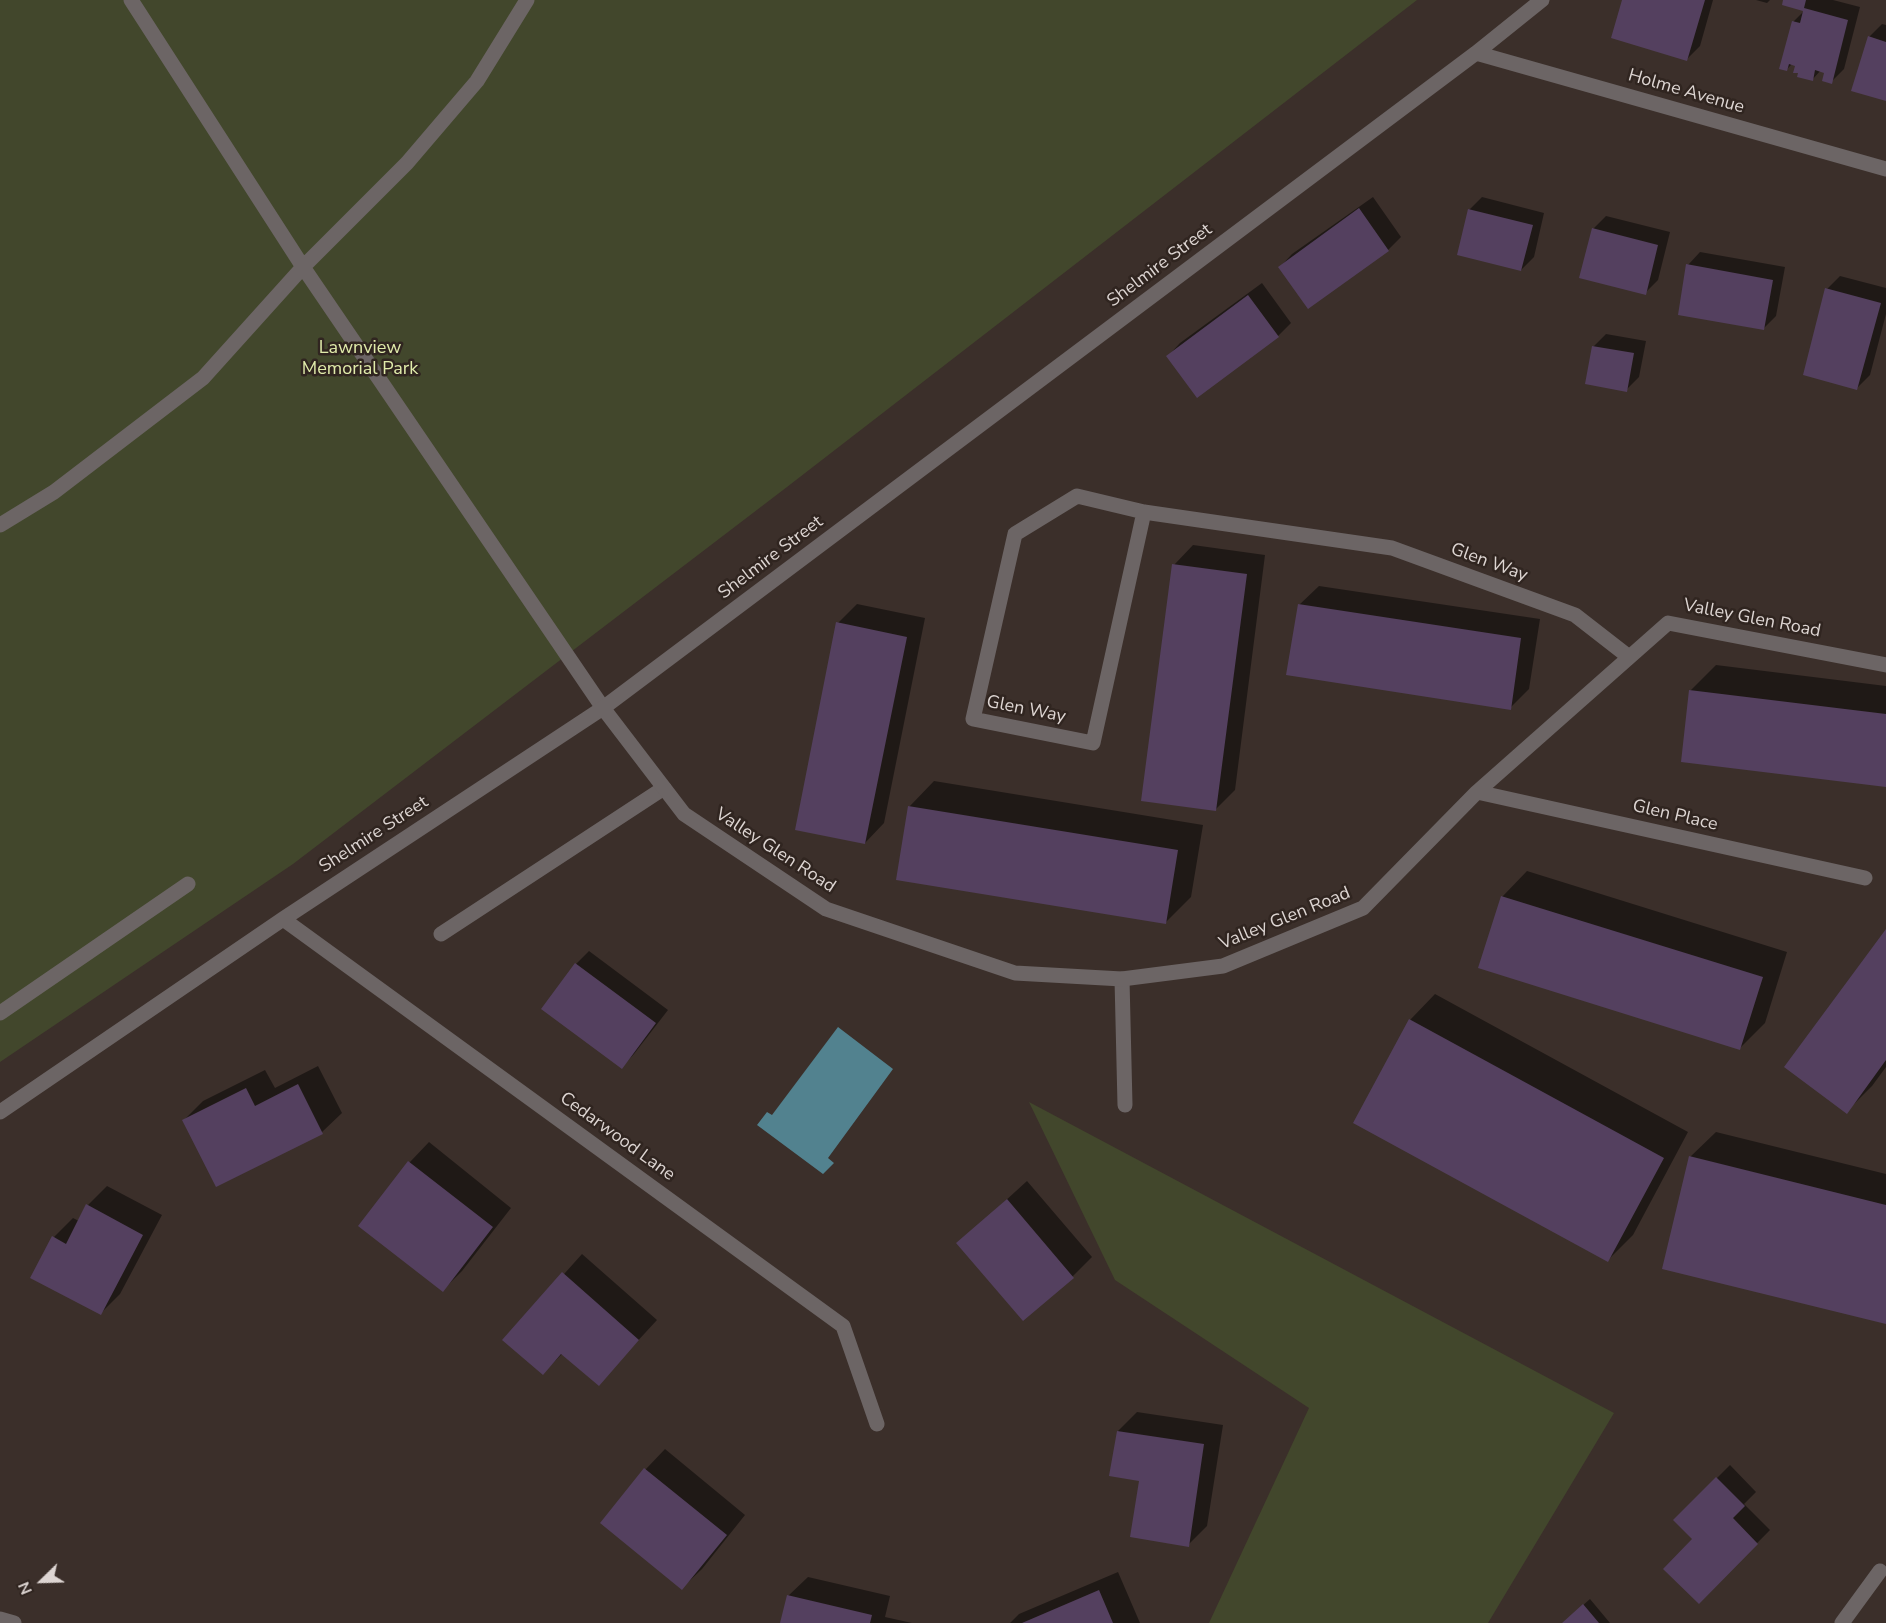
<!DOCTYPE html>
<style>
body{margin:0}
#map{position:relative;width:1886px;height:1623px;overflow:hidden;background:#3b2f2a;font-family:"Nunito Sans",sans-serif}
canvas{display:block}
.north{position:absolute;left:12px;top:1551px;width:60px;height:60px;-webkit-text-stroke:4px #302520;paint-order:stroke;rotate:247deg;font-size:16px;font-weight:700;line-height:24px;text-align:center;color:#ddd5d2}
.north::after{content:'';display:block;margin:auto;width:21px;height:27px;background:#ddd5d2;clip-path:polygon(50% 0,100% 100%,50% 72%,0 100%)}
</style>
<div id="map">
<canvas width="1886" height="1623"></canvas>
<div class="north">N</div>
</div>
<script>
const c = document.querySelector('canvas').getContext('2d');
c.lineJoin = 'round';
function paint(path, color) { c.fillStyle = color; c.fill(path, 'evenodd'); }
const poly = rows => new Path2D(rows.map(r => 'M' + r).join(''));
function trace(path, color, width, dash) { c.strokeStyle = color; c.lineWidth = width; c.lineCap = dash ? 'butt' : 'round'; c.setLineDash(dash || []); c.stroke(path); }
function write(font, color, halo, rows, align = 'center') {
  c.font = font + ' "Nunito Sans",sans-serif'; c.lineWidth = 5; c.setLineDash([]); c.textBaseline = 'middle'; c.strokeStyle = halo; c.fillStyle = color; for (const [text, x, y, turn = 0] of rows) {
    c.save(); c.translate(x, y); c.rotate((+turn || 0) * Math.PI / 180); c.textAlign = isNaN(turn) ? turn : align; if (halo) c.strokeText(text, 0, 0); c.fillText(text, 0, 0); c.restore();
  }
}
paint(poly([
 [0,0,1417,0,787,487,293,864,0,1062],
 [1029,1102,1614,1413,1488,1623,1209,1623,1309,1408,1115,1280]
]), '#42472c');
paint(poly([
 [838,1027,893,1069,828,1158,834,1163,823,1174,757,1125,767,1112,772,1115]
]), '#52828f');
paint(poly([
 [1624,0,1713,0,1700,46,1687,59],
 [1756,0,1770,0,1767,3],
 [1785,0,1833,0,1860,7,1844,69,1831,82,1826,72,1821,70,1812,80,1797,65,1792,64,1786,70,1794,21,1805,10],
 [1882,24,1886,25,1886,100,1869,37],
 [1373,197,1401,237,1388,250,1308,307,1280,267,1292,254],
 [1482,197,1544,213,1534,257,1521,270,1469,210],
 [1606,216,1670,232,1658,280,1645,293,1593,229],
 [1700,252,1785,267,1776,316,1763,329,1688,265],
 [1840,276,1886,288,1886,314,1870,375,1857,388,1827,289],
 [1262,283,1291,323,1278,336,1197,396,1168,356,1180,343],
 [1606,334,1646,341,1639,377,1626,390,1593,347],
 [1193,545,1265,555,1235,790,1215,810,1174,565],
 [1319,586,1540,619,1529,689,1510,708,1299,605],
 [857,604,925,618,884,823,865,843,838,623],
 [1716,665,1886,686,1886,785,1690,691],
 [934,781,1203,825,1191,897,1166,922,909,807],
 [1527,871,1787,952,1765,1023,1740,1048,1502,897],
 [1886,931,1886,1067,1872,1086,1846,1112],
 [589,951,668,1010,634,1054,622,1067,576,964],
 [1435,994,1688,1132,1633,1235,1608,1260,1410,1020],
 [318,1066,342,1113,322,1132,217,1185,184,1120,203,1101,265,1070,275,1088],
 [1716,1132,1886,1174,1886,1323,1690,1157],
 [429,1142,511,1208,462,1271,443,1290,360,1226,410,1162],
 [1027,1181,1092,1257,1073,1276,1023,1319,959,1243],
 [107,1186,162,1215,120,1294,100,1314,54,1237,73,1218,79,1221,88,1205],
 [582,1254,657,1320,598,1384,563,1353,543,1373,505,1340],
 [1137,1412,1223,1425,1207,1526,1188,1545,1118,1431],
 [665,1449,745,1515,702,1569,682,1588,602,1523,646,1469],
 [1730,1465,1756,1492,1744,1504,1770,1530,1699,1602,1695,1539,1675,1520],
 [1118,1572,1140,1623,1010,1623,1019,1614],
 [808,1577,890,1596,885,1617,912,1623,782,1623,788,1596],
 [1590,1599,1610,1623,1563,1623,1564,1622]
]), '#0007');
paint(poly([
 [1622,0,1705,0,1687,61,1611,38],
 [1783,0,1806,0,1804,8,1848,20,1832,84,1822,81,1824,73,1815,70,1813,81,1797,77,1798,73,1793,73,1795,66,1789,64,1787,71,1779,69,1792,21,1800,23,1803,11,1782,5],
 [1868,36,1886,42,1886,101,1851,91],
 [1359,208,1389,251,1308,309,1278,267],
 [1468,209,1533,225,1521,271,1457,255],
 [1592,228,1658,245,1646,295,1579,278],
 [1686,264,1773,280,1764,330,1678,315],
 [1825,288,1881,303,1857,390,1803,375],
 [1248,295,1279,337,1197,398,1166,356],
 [1592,346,1634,353,1627,392,1585,384],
 [1172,564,1247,574,1216,811,1141,801],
 [1298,604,1521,638,1511,710,1286,675],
 [836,622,907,637,865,844,795,830],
 [1689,690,1886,714,1886,787,1681,762],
 [908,806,1178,850,1166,924,896,880],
 [1501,896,1763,977,1740,1050,1478,968],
 [1886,929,1886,1060,1847,1114,1784,1067],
 [575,963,656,1023,622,1069,541,1009],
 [1409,1019,1664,1158,1608,1262,1353,1123],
 [298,1084,323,1134,216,1187,182,1120,246,1088,255,1106],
 [1689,1156,1886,1205,1886,1324,1662,1269],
 [408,1161,493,1227,443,1292,358,1226],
 [1007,1199,1074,1278,1023,1321,956,1243],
 [86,1204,143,1235,101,1315,30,1278,52,1236,66,1244],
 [562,1272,639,1340,599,1386,561,1354,543,1375,502,1340],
 [1117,1431,1204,1444,1189,1547,1130,1537,1139,1481,1109,1476],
 [644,1468,727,1535,682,1590,600,1523],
 [1716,1477,1745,1506,1733,1518,1758,1544,1699,1604,1663,1569,1692,1539,1673,1520],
 [1099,1590,1113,1623,1022,1623],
 [787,1595,872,1615,870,1623,780,1623],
 [1583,1604,1599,1623,1562,1623]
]), '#54405f');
trace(poly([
 [131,0,303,267,603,708],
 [0,525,54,492,203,378,303,267,407,163,477,81,527,0],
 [441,934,664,788],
 [1122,979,1125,1105],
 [0,1013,188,884]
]), '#6c6565', 15);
trace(poly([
 [1476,53,1886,169],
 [1144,512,1093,743,973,719,1015,534,1077,496,1144,512,1392,548,1575,615,1629,657],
 [603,708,684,814,826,909,1015,973,1122,979,1223,966,1363,908,1477,792,1668,623,1886,665],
 [1477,792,1865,878],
 [283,919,843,1326,877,1424],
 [0,1112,283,919,603,708,1476,53,1542,0],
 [0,1619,14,1623],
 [1842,1623,1880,1571]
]), '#6c6565', 15);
write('18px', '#ddd5d2', '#302520', [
 ["Holme Avenue",1686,92,16],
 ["Shelmire Street",1160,266,-37],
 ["Shelmire Street",771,558,-37],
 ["Glen Way",1489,563,20],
 ["Valley Glen Road",1752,619,11],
 ["Glen Way",1026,710,11],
 ["Glen Place",1675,816,13],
 ["Shelmire Street",374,835,-33],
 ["Valley Glen Road",775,851,33],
 ["Valley Glen Road",1285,919,-22],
 ["Cedarwood Lane",617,1137,36]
]);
write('18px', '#e0ebaa', '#302520', [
 ["Lawnview",360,349],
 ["Memorial Park",360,370]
]);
</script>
